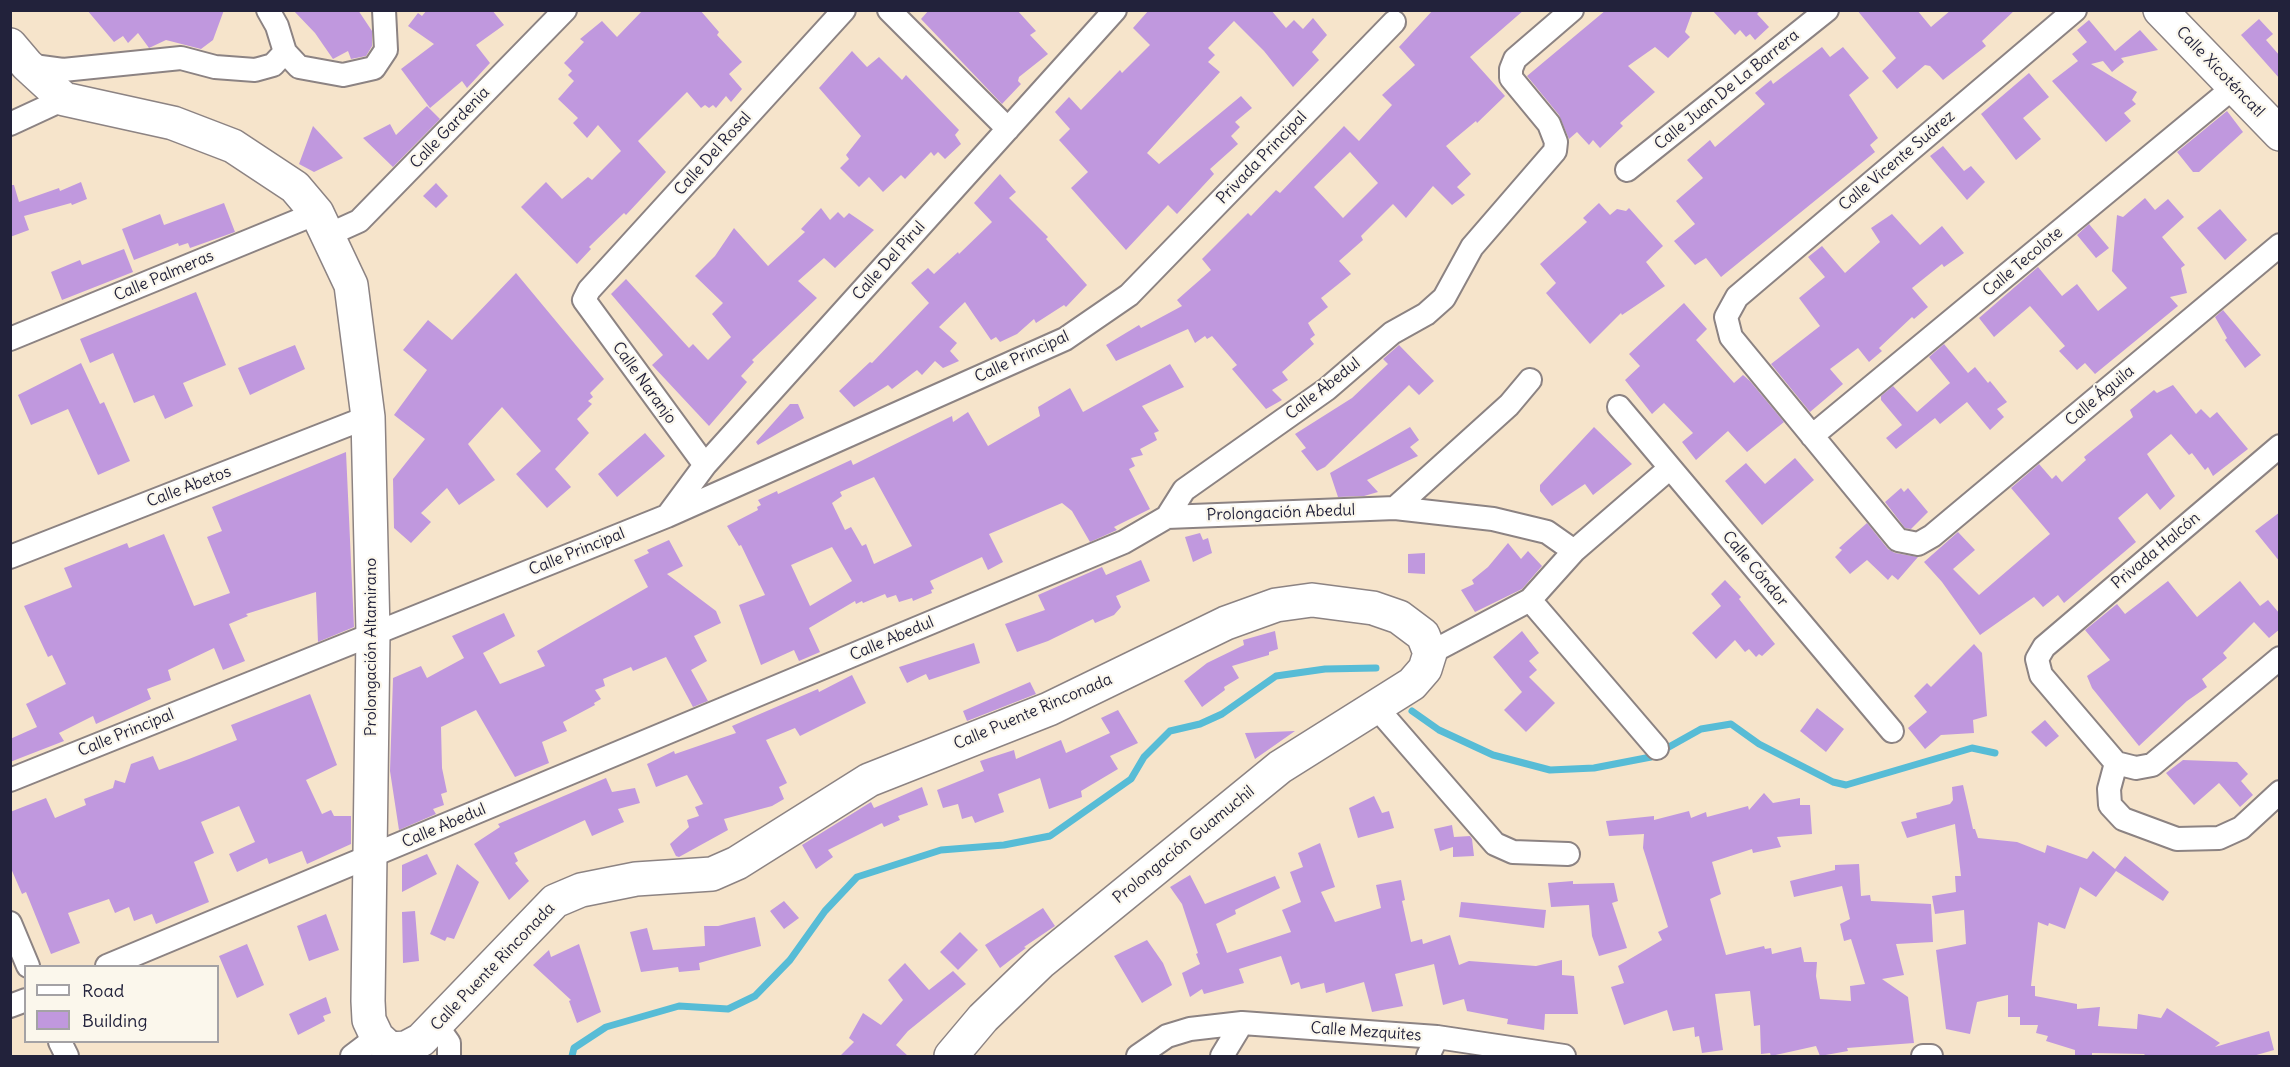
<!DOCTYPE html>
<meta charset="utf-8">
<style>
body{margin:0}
#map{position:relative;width:2290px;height:1067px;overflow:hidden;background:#f6e4cb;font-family:Delius,sans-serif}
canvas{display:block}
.frame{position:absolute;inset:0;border:12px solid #22223b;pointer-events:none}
.legend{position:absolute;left:24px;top:965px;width:195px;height:78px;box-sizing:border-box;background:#fbf7ec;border:2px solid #a4a2a5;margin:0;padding:8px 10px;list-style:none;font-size:18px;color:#22223b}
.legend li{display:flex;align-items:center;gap:12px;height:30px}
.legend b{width:30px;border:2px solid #a4a2a5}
</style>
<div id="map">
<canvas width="2290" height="1067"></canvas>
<div class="frame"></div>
<ul class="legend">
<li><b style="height:8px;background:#fff"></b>Road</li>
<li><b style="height:16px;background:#c098de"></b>Building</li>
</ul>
</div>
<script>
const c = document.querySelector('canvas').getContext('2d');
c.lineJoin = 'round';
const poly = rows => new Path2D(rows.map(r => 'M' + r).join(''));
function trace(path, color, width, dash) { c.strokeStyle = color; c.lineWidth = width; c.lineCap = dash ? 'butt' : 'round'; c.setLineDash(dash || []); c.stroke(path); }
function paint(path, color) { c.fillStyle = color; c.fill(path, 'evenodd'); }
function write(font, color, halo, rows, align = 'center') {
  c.font = font + ' Delius,sans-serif'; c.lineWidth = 4.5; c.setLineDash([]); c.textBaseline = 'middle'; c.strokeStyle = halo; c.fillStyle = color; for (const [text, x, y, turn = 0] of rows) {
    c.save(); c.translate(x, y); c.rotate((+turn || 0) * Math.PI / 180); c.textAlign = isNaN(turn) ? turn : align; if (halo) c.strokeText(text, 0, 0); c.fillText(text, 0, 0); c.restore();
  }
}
trace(poly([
 [1412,711,1439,730,1493,755,1550,770,1594,768,1651,757,1701,729,1731,724,1759,744,1833,782,1846,785,1972,748,1995,753],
 [572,1056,574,1048,606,1027,679,1006,728,1009,755,996,790,960,825,911,857,877,941,850,1004,845,1050,836,1131,779,1144,757,1170,731,1200,724,1222,714,1276,676,1325,669,1376,668]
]), '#57bcd6', 7);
paint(poly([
 [87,10,224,10,213,40,201,49,166,40,149,48,138,33,128,43,123,36,114,42],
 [293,10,358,10,372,31,372,46,366,56,351,59,348,51,333,59,315,33],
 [427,10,492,10,504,25,476,45,490,63,467,88,462,81,430,108,401,69,434,44,408,26,418,13,422,16],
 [643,10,700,10,719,32,717,35,742,62,729,74,742,89,731,102,726,96,716,108,713,105,709,108,705,105,701,108,687,92,638,141,666,172,626,215,624,213,589,247,591,249,577,264,521,207,546,182,562,199,588,177,592,180,621,151,598,125,587,138,573,123,578,118,558,99,574,81,568,75,572,71,564,63,584,42,580,39,602,21,617,37],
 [929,10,1017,10,1036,31,1030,35,1048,54,1019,77,1018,81,1021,84,1002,104,921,19],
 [1149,10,1271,10,1286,28,1294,20,1303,29,1313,18,1327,35,1312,52,1319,60,1293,87,1264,51,1234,21,1208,48,1215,55,1208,62,1220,72,1147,153,1159,164,1241,96,1252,108,1235,122,1240,127,1231,136,1238,144,1210,169,1214,174,1177,214,1168,205,1126,250,1071,188,1088,172,1059,140,1070,129,1055,112,1069,97,1081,110,1120,70,1122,73,1150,45,1133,28],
 [1433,10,1524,10,1470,57,1505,96,1477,123,1476,121,1446,146,1471,174,1457,187,1465,195,1452,205,1433,186,1406,218,1393,204,1361,236,1363,240,1339,261,1351,274,1321,298,1328,307,1308,323,1315,335,1310,339,1314,344,1282,372,1288,380,1272,390,1282,400,1266,409,1232,369,1237,365,1212,336,1207,339,1205,336,1195,343,1188,329,1116,361,1106,345,1139,325,1141,328,1182,306,1177,300,1211,270,1202,259,1248,213,1251,216,1276,190,1280,193,1344,126,1359,141,1392,105,1382,95,1415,65,1399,47],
 [1350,152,1378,183,1343,218,1314,187],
 [1606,10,1693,10,1685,32,1690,37,1668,58,1655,47,1628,66,1655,92,1620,123,1623,126,1600,148,1593,140,1589,145,1577,132,1569,139,1559,115,1527,76],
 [1712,10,1761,10,1757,14,1769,27,1755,40,1750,34,1746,37,1740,30,1735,35],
 [1857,10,1917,10,1931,27,1951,10,2015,10,1982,41,1986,46,1943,80,1930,66,1925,65,1897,89,1882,71,1896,58],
 [2259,19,2273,34,2266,40,2280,56,2280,79,2241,35],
 [2089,20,2115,51,2140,30,2158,50,2121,58,2124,62,2112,72,2103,61,2091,64,2137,92,2132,100,2136,104,2124,113,2131,121,2106,142,2052,81,2078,61,2072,54,2087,42,2077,30],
 [1822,47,1830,57,1843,47,1869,78,1849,95,1878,138,1870,145,1875,152,1721,277,1706,258,1695,265,1674,241,1695,224,1676,201,1703,178,1687,160,1710,140,1715,147,1765,104,1755,93,1771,80,1773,84],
 [852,51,867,67,879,57,902,80,906,75,959,130,955,135,961,144,945,159,938,152,934,156,931,152,905,179,901,175,883,192,869,177,859,187,840,168,849,159,846,155,861,136,819,88],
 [2029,73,2049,97,2023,118,2041,139,2016,160,1981,114],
 [427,106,440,119,393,167,363,138,390,124,396,135],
 [2227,111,2243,132,2199,172,2193,172,2177,152],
 [313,126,343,158,314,172,299,164],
 [1943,146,1964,171,1971,166,1985,182,1967,200,1930,156],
 [1000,174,1016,192,1009,198,1048,237,1046,239,1087,285,1066,307,1064,305,1036,323,1034,319,1017,334,1000,342,996,337,991,340,965,302,939,327,957,343,950,351,959,361,943,368,935,361,922,375,917,370,892,389,888,385,854,407,839,391,870,362,872,363,929,303,911,283,928,268,934,274,958,252,959,254,992,222,974,203],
 [81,182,87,199,72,205,71,203,24,216,29,230,10,237,10,185,14,185,19,202,59,188,60,191],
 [436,183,448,196,436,208,423,196],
 [2145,198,2155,210,2168,199,2184,217,2162,237,2185,265,2181,268,2187,293,2170,297,2178,306,2095,374,2085,363,2077,370,2059,351,2065,346,2030,306,1994,337,1979,318,2038,267,2062,296,2077,284,2098,311,2127,288,2112,271,2117,215,2123,217],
 [224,203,235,232,190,248,188,243,179,246,178,243,134,260,122,229,160,214,164,225],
 [1599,203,1610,215,1617,209,1626,211,1629,208,1663,246,1646,262,1665,286,1622,315,1621,313,1590,344,1546,293,1556,283,1540,264,1587,222,1583,218],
 [821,208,830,220,838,212,844,218,849,213,874,230,835,268,824,258,798,281,817,298,752,360,754,362,741,376,747,382,709,426,652,365,663,355,611,294,626,279,689,348,693,344,708,360,731,337,712,314,723,303,695,276,715,256,734,228,768,266,805,232,801,229],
 [2220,209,2247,240,2225,260,2197,228],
 [1892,214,1920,245,1942,226,1964,253,1944,267,1942,264,1912,288,1928,307,1914,319,1912,317,1879,348,1882,351,1869,362,1858,348,1830,369,1843,384,1810,412,1771,364,1820,326,1799,298,1825,277,1808,257,1822,246,1845,273,1880,242,1871,228],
 [2089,224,2109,248,2096,258,2077,235],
 [124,249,133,272,62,300,51,272,80,260,82,265],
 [516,273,604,379,590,393,593,397,588,401,592,404,577,419,589,433,555,469,571,487,547,508,516,474,541,451,502,407,468,444,495,480,459,505,447,488,421,513,431,522,411,543,394,528,393,479,425,439,394,415,427,370,403,350,428,320,452,340],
 [196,292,226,365,183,383,193,406,165,419,154,395,134,403,113,353,90,363,80,339],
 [1684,303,1707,329,1696,340,1734,383,1743,375,1750,381,1784,422,1747,452,1728,431,1696,460,1682,442,1693,433,1664,403,1652,414,1625,380,1640,366,1629,354],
 [2223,310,2261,355,2245,368,2225,340,2227,338,2215,317],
 [1944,344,1968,373,1975,367,1988,383,1990,381,2007,402,1997,409,2004,417,1990,430,1967,402,1940,424,1935,418,1896,449,1886,438,1902,425,1881,400,1881,396,1893,386,1917,412,1950,383,1929,357],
 [295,345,305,369,250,395,238,368],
 [1399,345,1434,381,1419,395,1409,385,1325,467,1317,471,1301,451,1306,448,1295,434,1352,398,1388,364,1383,359],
 [81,363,100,404,104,402,130,461,98,475,68,409,31,425,18,395],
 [1170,364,1184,387,1142,406,1159,431,1154,433,1157,440,1140,449,1143,455,1131,458,1135,466,1129,469,1150,509,1114,527,1117,530,1090,542,1072,511,1062,503,989,534,1003,562,988,570,982,557,930,581,934,589,931,590,932,593,913,601,912,598,899,602,896,595,887,598,885,594,863,603,862,601,856,604,855,601,809,628,820,652,799,661,794,650,761,665,739,605,765,595,741,545,739,546,727,526,758,510,757,507,761,505,758,500,777,491,778,494,851,460,853,465,952,416,953,422,968,412,988,446,1040,416,1038,407,1070,388,1083,412],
 [874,477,912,546,874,564,866,544,862,546,851,527,845,530,832,503,842,496,840,492],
 [832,547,852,581,810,606,791,565],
 [2173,385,2196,414,2201,409,2210,418,2217,412,2248,449,2213,476,2208,467,2205,470,2192,453,2189,455,2171,434,2147,454,2175,496,2160,510,2147,493,2118,518,2136,542,2064,603,2058,595,2043,607,2034,597,1980,635,1942,582,1924,562,1958,532,1975,550,1953,569,1979,595,2050,534,2011,488,2039,464,2052,479,2056,475,2062,482,2086,460,2084,457,2133,417,2130,410,2154,390,2157,393],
 [790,404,798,404,804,418,758,445,756,442],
 [1410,427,1419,440,1410,447,1418,456,1367,480,1378,492,1364,496,1338,497,1330,473],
 [1594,427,1632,464,1593,495,1585,484,1552,506,1540,491,1540,485],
 [645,433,665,456,617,497,598,474],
 [346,452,354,627,318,642,316,592,246,614,248,616,229,624,245,661,223,670,214,648,168,670,171,680,147,689,151,699,96,724,93,716,59,733,64,741,10,762,10,739,37,727,26,704,66,684,52,655,48,657,24,606,72,587,64,568,127,543,129,548,164,534,194,606,230,593,207,537,222,531,212,507],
 [1795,458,1814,480,1762,525,1725,481,1746,463,1765,484],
 [1901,488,1904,492,1908,488,1928,512,1911,529,1905,528,1885,502],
 [2280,512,2280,562,2255,531],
 [1867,523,1888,549,1895,553,1918,557,1898,580,1892,575,1888,580,1867,560,1850,574,1835,557,1842,550,1839,548],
 [1200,533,1203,540,1208,538,1212,553,1193,562,1185,537],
 [669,540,683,566,667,574,716,611,721,623,694,636,707,661,691,670,708,701,693,707,666,657,633,671,631,667,603,679,605,686,595,690,601,699,594,703,595,705,563,722,567,731,542,742,549,763,515,777,476,710,441,727,442,768,447,792,441,794,444,805,433,809,436,814,399,830,390,771,393,678,421,666,427,678,464,658,452,636,504,613,515,636,483,653,500,684,545,666,537,651,648,587,634,560,649,553,647,550],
 [1508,543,1521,559,1528,551,1542,566,1522,589,1475,612,1461,590,1474,584,1472,580,1488,567],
 [1425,553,1425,574,1408,573,1408,554],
 [1141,560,1150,581,1116,596,1121,607,1114,615,1095,623,1093,619,1048,641,1017,652,1005,624,1045,610,1038,595,1102,567,1106,575],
 [1725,580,1741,597,1739,599,1775,644,1762,656,1759,654,1756,657,1749,649,1745,652,1735,640,1716,659,1692,633,1721,606,1711,594],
 [2168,581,2197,617,2240,581,2260,606,2268,600,2280,614,2280,629,2269,638,2254,622,2223,653,2227,658,2202,679,2207,687,2187,701,2139,746,2092,688,2087,676,2110,660,2085,630,2117,604,2125,614],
 [1275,631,1278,649,1269,652,1269,655,1232,666,1239,678,1224,687,1225,690,1202,707,1184,681,1207,663,1244,645,1243,640],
 [1522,631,1539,653,1529,661,1537,670,1529,677,1555,703,1526,732,1504,710,1522,692,1493,657],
 [974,643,980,663,929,680,926,674,907,683,899,667],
 [1974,644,1982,653,1987,716,1973,720,1974,733,1941,735,1925,749,1908,728,1927,712,1914,696,1927,683,1931,687],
 [852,675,866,703,800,736,795,728,766,740,787,783,779,787,784,799,772,806,724,819,728,830,679,857,676,856,670,844,689,827,687,820,699,816,695,807,703,804,687,775,656,787,647,764,674,751,675,754,736,733,732,726,818,689,819,692],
 [1030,682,1036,694,967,721,963,711],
 [310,694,337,765,306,780,322,814,331,810,334,816,351,816,351,844,307,864,302,851,269,864,267,858,237,872,229,854,255,842,239,806,201,822,214,853,194,862,209,902,156,924,152,914,134,921,129,907,115,913,109,899,68,913,80,943,51,954,26,892,22,894,10,866,10,812,46,798,55,818,86,805,84,799,113,788,115,780,125,783,131,764,153,756,159,770,189,759,237,740,231,725],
 [1817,708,1844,729,1826,752,1800,731],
 [1118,710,1138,743,1110,756,1118,769,1081,791,1082,797,1049,809,1040,778,998,794,1004,812,975,823,972,816,962,819,958,804,943,808,937,790,984,771,980,761,1014,750,1016,759,1061,740,1066,753,1110,733,1101,718],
 [2045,720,2059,736,2046,747,2031,732],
 [1295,731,1255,759,1245,733],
 [2183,760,2237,762,2248,774,2241,781,2253,795,2240,807,2219,783,2194,805,2166,773],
 [606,778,612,792,635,788,640,803,618,809,624,822,592,836,585,820,514,853,518,861,515,863,529,881,509,900,474,844,500,827,498,824],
 [1963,785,1973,829,1975,829,1978,838,2017,842,2045,853,2047,845,2087,859,2093,851,2115,869,2125,856,2169,892,2163,901,2116,871,2096,897,2080,887,2065,929,2049,923,2048,926,2038,922,2031,986,2035,986,2035,996,2077,1004,2077,1009,2100,1007,2098,1026,2137,1029,2138,1014,2161,1018,2167,1008,2220,1043,2215,1047,2269,1031,2274,1050,2253,1056,2143,1056,2145,1054,2092,1053,2092,1056,2075,1056,2075,1050,2046,1041,2048,1036,2036,1033,2038,1025,2020,1025,2020,1017,2008,1017,2008,995,1977,1002,1970,1034,1946,1029,1936,950,1966,944,1964,910,1935,914,1932,896,1956,892,1955,876,1961,876,1955,824,1907,838,1901,822,1917,818,1916,813,1950,804,1953,800,1952,787],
 [922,787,928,805,898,816,900,820,884,827,882,823,828,850,833,857,816,869,802,845,871,802,874,808],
 [1764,793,1773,803,1800,798,1800,805,1810,805,1812,834,1777,837,1781,847,1753,853,1752,849,1712,862,1721,894,1710,899,1726,955,1764,946,1765,949,1771,948,1772,954,1801,947,1804,962,1817,962,1816,976,1820,999,1851,1001,1850,986,1865,984,1851,939,1844,941,1840,924,1850,919,1842,886,1794,897,1790,881,1835,870,1835,865,1859,864,1861,896,1870,895,1871,901,1931,904,1933,942,1896,944,1904,975,1882,979,1908,997,1914,1043,1847,1048,1848,1051,1820,1056,1816,1046,1771,1056,1770,1053,1761,1054,1760,1025,1754,1026,1750,991,1715,994,1723,1050,1702,1053,1699,1036,1695,1037,1694,1027,1673,1031,1667,1010,1624,1025,1611,987,1624,983,1618,966,1662,940,1658,932,1668,927,1643,848,1644,834,1609,836,1606,821,1654,816,1654,820,1689,811,1691,818,1706,812,1707,817,1748,806,1749,810],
 [1374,796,1382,813,1389,811,1394,828,1358,838,1349,808],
 [1452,825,1454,837,1470,836,1472,839,1474,856,1453,857,1453,847,1440,851,1434,829],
 [1320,843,1335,887,1321,892,1335,922,1381,908,1376,885,1401,880,1405,900,1402,901,1411,942,1422,939,1423,944,1450,935,1459,965,1469,961,1536,966,1562,960,1562,975,1574,976,1578,1014,1545,1014,1544,1030,1507,1024,1508,1019,1467,1011,1464,999,1443,1005,1434,964,1395,974,1403,1006,1372,1012,1364,982,1326,993,1324,983,1301,989,1299,982,1291,985,1281,956,1239,969,1244,983,1204,994,1202,989,1190,997,1182,973,1200,964,1196,954,1198,953,1182,904,1170,887,1190,875,1205,904,1275,876,1280,888,1235,910,1236,914,1216,924,1227,953,1291,932,1282,910,1301,902,1290,872,1303,867,1298,853],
 [427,854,437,874,402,892,402,865],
 [457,864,479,882,454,939,447,937,445,941,430,934],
 [1573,881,1573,884,1614,883,1618,901,1612,903,1627,948,1599,956,1592,936,1589,905,1551,907,1548,883],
 [784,901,799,918,784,929,770,911],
 [1461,902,1546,910,1544,928,1459,917],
 [1043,908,1055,926,1024,947,1026,948,1000,968,985,945],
 [415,911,419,961,403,963,402,912],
 [326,914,339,950,309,961,297,926],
 [755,917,761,946,699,963,700,970,679,972,678,967,641,972,630,932,647,928,653,950,705,946,704,926,718,926],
 [960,932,978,950,958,970,940,952],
 [1147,940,1163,963,1172,985,1142,1003,1114,956],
 [247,944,264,985,237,998,219,956],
 [579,944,601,1012,577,1023,569,1001,571,1000,533,965,549,950,551,957],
 [905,963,929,990,953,971,966,984,908,1031,896,1045,908,1056,840,1056,854,1042,849,1038,863,1013,881,1025,903,1000,888,980],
 [326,997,331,1013,323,1016,325,1021,298,1035,289,1014]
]), '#c098de');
const street = poly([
 [268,10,277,26,285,52,299,67,343,75,374,68,386,50,384,10],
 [889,10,1008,129],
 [2075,10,1737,297,1726,317,1731,337,1898,540,1918,544,1932,536,2280,245],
 [26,65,63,70,181,58,215,67,255,70,273,65,285,52],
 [10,124,64,99],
 [1627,170,1827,10],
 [328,235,359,221,565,10],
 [10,339,317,213],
 [1619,407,1892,731],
 [1812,436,2234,87],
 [2280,446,2044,647,2037,659,2041,675,2116,763,2136,768,2152,765,2280,658],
 [705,465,584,300,589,290,844,10],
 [1395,508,1509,405,1530,380],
 [668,515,705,465,1115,10],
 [1167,517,1395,508,1493,519,1547,532,1574,551],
 [10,557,368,417],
 [1530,600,1657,748],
 [1430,653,1530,600,1574,551,1670,468],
 [1376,707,1495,844,1513,852,1568,854],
 [2116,763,2109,789,2110,805,2123,819,2177,839,2219,838,2241,828,2280,792],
 [10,780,667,516,1065,339,1129,295,1394,22],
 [10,923,28,966],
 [107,966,1124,542,1167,517,1184,490,1327,389,1392,333,1426,314,1444,298,1472,247,1555,151,1556,142,1549,124,1511,78,1511,69,1515,59,1572,10],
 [10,1006,26,1000],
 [437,1026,449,1043,449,1056],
 [60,1042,67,1056],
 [352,1056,377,1037],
 [1138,1056,1167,1036,1190,1029,1242,1023,1437,1037,1564,1056],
 [1222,1056,1242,1023],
 [1428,1056,1437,1037],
 [1923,1056,1931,1056]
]);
const secondary = poly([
 [2160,10,2280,134],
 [10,45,27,65,64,99,173,123,233,146,295,187,317,213,351,285,368,417,373,633,368,1001,369,1020,377,1037,390,1049,406,1048,421,1040,555,901,581,890,636,879,712,874,737,863,869,780,1049,709,1226,623,1276,605,1312,600,1373,608,1399,617,1423,635,1430,653,1425,669,1412,684,1280,767,1041,962,983,1018,951,1056]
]);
trace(street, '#8c8383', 26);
trace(secondary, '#8c8383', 36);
trace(street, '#fff', 22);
trace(secondary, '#fff', 33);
write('16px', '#22223b', '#fbf7ec', [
 ["Calle Xicoténcatl",2220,72,46],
 ["Calle Juan De La Barrera",1727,90,-39],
 ["Calle Gardenia",450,128,-46],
 ["Calle Del Rosal",713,154,-48],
 ["Privada Principal",1262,158,-46],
 ["Calle Vicente Suárez",1897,161,-40],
 ["Calle Del Pirul",889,261,-48],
 ["Calle Tecolote",2023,262,-40],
 ["Calle Palmeras",164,276,-23],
 ["Calle Principal",1022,357,-25],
 ["Calle Naranjo",644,383,54],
 ["Calle Abedul",1323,389,-38],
 ["Calle Águila",2100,396,-40],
 ["Calle Abetos",189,487,-21],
 ["Prolongación Abedul",1281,513,-2],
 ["Privada Halcón",2156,551,-40],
 ["Calle Principal",577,552,-22],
 ["Calle Cóndor",1755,569,50],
 ["Calle Abedul",892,639,-23],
 ["Prolongación Altamirano",371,647,-90],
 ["Calle Puente Rinconada",1033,712,-23],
 ["Calle Principal",126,733,-22],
 ["Calle Abedul",444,826,-23],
 ["Prolongación Guamuchil",1184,845,-39],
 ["Calle Puente Rinconada",493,967,-46],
 ["Calle Mezquites",1366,1032,4]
]);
</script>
